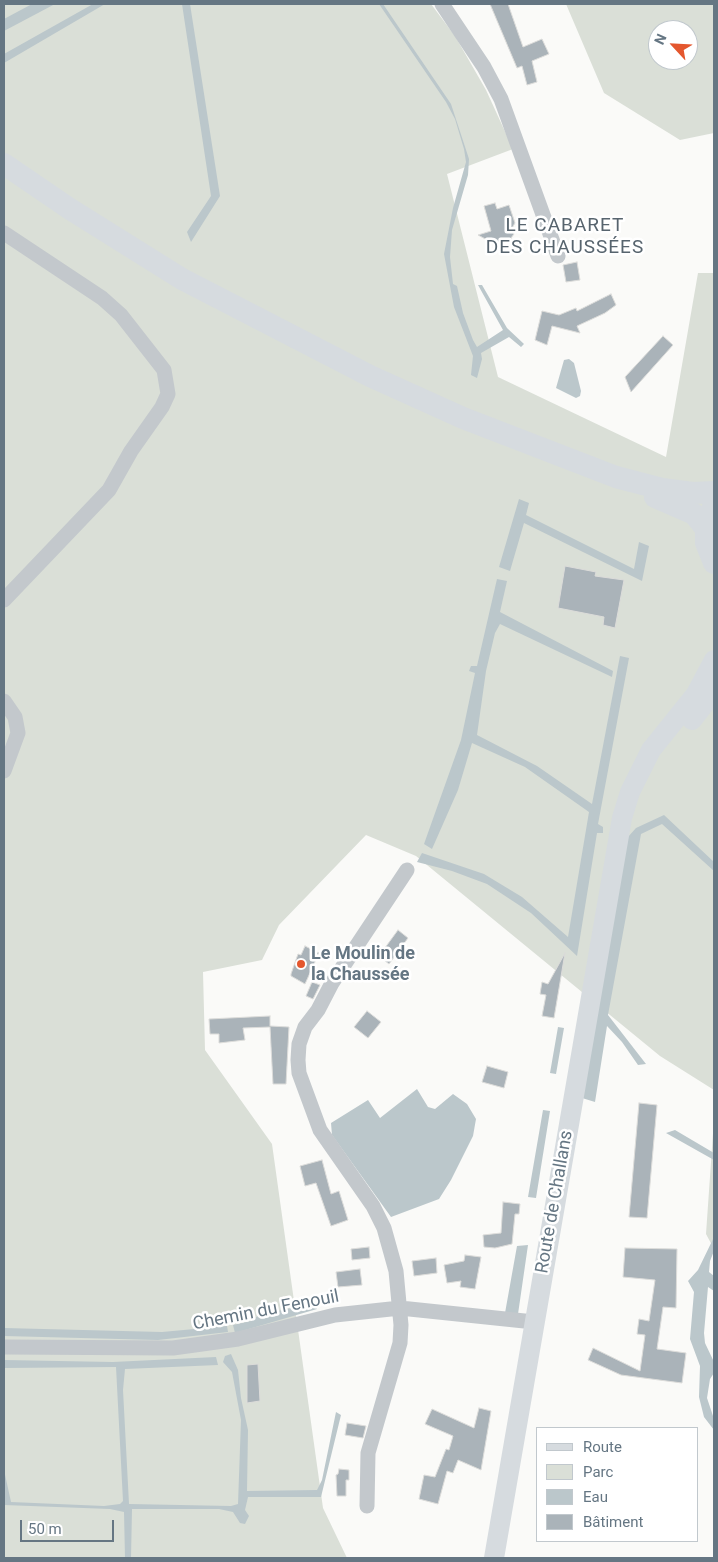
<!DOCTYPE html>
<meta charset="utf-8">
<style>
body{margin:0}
#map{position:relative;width:718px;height:1562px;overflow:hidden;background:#fafaf8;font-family:Roboto,sans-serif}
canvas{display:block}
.frame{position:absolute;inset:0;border:5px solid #657683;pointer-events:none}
.legend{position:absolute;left:536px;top:1427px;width:162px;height:115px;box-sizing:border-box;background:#fff;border:1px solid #c1c8cd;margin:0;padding:6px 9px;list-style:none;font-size:15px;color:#657683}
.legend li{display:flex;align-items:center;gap:10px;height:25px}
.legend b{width:25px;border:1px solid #c1c8cd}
.north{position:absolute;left:648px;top:20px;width:50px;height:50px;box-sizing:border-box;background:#fff;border:1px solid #c1c8cd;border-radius:50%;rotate:295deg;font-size:14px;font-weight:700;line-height:20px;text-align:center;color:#657683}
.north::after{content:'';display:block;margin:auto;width:18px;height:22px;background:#e4572e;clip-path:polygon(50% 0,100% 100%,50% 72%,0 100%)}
.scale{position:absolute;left:20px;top:1520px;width:94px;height:22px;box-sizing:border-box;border:2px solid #657683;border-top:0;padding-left:6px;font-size:15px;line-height:18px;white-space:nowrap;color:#657683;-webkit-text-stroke:4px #fff;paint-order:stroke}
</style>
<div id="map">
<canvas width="718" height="1562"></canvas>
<div class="frame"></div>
<ul class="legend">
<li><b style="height:6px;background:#d6dbdf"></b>Route</li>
<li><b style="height:14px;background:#dadfd7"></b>Parc</li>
<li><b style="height:14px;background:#bbc7cb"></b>Eau</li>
<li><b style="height:14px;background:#aab3b9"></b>Bâtiment</li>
</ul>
<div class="north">N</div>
<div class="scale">50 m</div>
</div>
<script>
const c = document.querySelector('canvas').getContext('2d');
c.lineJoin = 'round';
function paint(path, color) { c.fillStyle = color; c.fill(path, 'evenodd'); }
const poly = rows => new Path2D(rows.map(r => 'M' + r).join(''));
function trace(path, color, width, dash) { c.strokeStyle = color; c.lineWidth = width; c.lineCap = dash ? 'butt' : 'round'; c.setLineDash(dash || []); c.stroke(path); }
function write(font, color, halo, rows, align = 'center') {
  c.font = font + ' Roboto,sans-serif'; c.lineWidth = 5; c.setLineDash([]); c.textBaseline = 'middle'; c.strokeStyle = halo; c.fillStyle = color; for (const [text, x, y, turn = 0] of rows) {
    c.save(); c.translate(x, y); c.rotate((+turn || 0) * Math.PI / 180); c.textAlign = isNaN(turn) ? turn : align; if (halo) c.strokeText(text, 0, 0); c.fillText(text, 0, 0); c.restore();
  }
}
paint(poly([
 [4,4,431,4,455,36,486,90,513,149,447,174,498,377,666,457,698,273,714,273,714,1090,660,1056,416,856,366,835,279,925,262,960,203,972,205,1050,272,1144,323,1508,347,1558,4,1558],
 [566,4,714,4,714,133,680,140,604,93],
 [658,30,688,30,688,60,658,60],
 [714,1119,714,1249,706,1234]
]), '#dadfd7');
paint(poly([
 [32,4,55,4,4,31,4,19],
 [93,4,105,4,4,63,4,54],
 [182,4,190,4,220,196,191,242,187,232,211,196],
 [379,4,383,4,451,104,469,159,468,175,452,230,450,257,453,284,457,286,463,313,473,340,477,347,503,330,478,285,482,285,507,328,524,344,521,347,509,337,481,353,482,359,477,378,471,375,473,356,454,307,444,254,453,208,466,162,464,149,455,119,446,102],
 [569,359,574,363,581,391,580,396,576,398,556,388,564,360],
 [519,499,529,503,526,515,634,569,639,542,649,546,642,581,524,523,510,571,499,567],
 [497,579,507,581,500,612,613,671,612,677,500,624,495,633,486,671,477,735,537,766,592,804,620,656,629,658,598,824,603,827,603,833,597,833,577,956,531,913,487,884,452,871,417,862,422,853,484,874,522,897,568,937,589,812,525,767,472,743,458,790,432,849,424,844,461,740,475,673,469,671,471,666,477,666],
 [664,815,714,862,714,871,662,824,641,834,608,1015,646,1064,638,1065,622,1042,607,1026,595,1102,582,1098,628,837,636,828],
 [558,1027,564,1028,556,1074,550,1073],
 [417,1089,428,1107,435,1109,453,1094,467,1104,476,1119,473,1136,451,1180,439,1199,391,1217,332,1135,331,1123,368,1100,380,1118],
 [543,1110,550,1111,536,1198,528,1197],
 [675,1130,714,1153,714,1160,666,1133],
 [714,1237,714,1251,710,1261,709,1272,714,1276,714,1291,708,1287,704,1333,705,1343,714,1362,714,1373,710,1379,707,1398,714,1419,714,1430,704,1417,699,1397,700,1366,690,1339,694,1292,688,1281,698,1270],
 [528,1245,518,1314,505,1313,517,1246],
 [315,1303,317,1309,235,1333,233,1325,251,1321,259,1315],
 [227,1326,228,1332,158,1340,4,1336,4,1328,162,1332],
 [231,1354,238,1370,241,1398,248,1430,247,1491,317,1490,322,1480,336,1412,341,1415,321,1497,248,1497,245,1510,249,1516,245,1524,240,1523,233,1512,219,1509,132,1509,131,1558,125,1558,124,1512,110,1509,4,1505,4,1470,11,1502,104,1506,120,1504,123,1501,116,1367,4,1368,4,1360,113,1362,216,1357,218,1365,125,1369,123,1390,129,1504,231,1506,238,1504,241,1420,232,1372,223,1362,225,1356]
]), '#bbc7cb');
const building = poly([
 [490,4,508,4,523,47,542,39,549,54,532,61,537,82,527,85,522,66,517,68,490,4],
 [495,203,497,209,509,205,515,223,512,228,514,234,511,238,513,243,500,247,478,235,491,231,484,206,495,203],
 [577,262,580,280,566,282,563,265,577,262],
 [611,294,616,305,605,313,577,326,580,333,552,326,547,345,535,340,542,311,559,315,576,308,577,311,611,294],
 [663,336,673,345,631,392,625,377,663,336],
 [565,566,596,572,595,576,624,580,615,628,603,625,604,617,558,608,565,566],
 [398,930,408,938,389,964,379,956,398,930],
 [305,946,319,953,305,984,291,976,291,974,298,954,301,955,305,946],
 [565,953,554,1018,542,1016,546,995,540,994,542,982,548,984,565,953],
 [312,982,320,985,313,999,306,996,312,982],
 [367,1011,381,1022,368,1038,354,1027,367,1011],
 [270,1016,270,1026,289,1027,286,1084,273,1084,270,1027,243,1028,245,1040,219,1043,219,1034,210,1034,209,1019,270,1016],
 [487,1066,508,1072,504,1088,482,1082,487,1066],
 [639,1103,657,1105,647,1218,629,1217,639,1103],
 [322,1160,331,1194,339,1191,348,1220,331,1226,316,1183,305,1186,300,1166,322,1160],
 [503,1202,520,1204,519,1214,515,1214,512,1244,495,1248,484,1247,483,1235,501,1233,503,1202],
 [369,1247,370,1258,352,1260,351,1249,369,1247],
 [625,1248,677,1249,676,1308,663,1307,657,1349,686,1353,682,1383,621,1375,588,1360,593,1348,640,1371,645,1335,637,1334,639,1319,649,1321,655,1280,623,1277,625,1248],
 [465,1255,481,1257,475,1289,460,1287,461,1281,447,1283,444,1265,464,1261,465,1255],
 [436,1258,437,1273,414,1276,412,1261,436,1258],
 [360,1269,362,1285,338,1287,336,1272,360,1269],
 [258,1364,260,1401,247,1403,247,1365,258,1364],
 [479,1408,491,1411,481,1470,458,1460,453,1473,447,1471,438,1504,419,1499,424,1475,435,1477,446,1449,449,1450,453,1436,425,1424,432,1409,474,1428,479,1408],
 [347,1423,366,1426,363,1438,345,1435,347,1423],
 [339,1469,349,1470,349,1480,346,1480,346,1496,337,1496,336,1475,338,1474,339,1469]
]);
paint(building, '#aab3b9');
trace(building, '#dcdcda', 1);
trace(poly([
 [442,4,484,67,501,99,558,256],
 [4,233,102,298,121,315,164,370,168,394,162,407,131,451,109,490,4,600],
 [4,701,15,717,18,733,4,771],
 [4,1347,173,1348,238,1339,335,1315,400,1308,534,1322],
 [367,1506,368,1453,400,1343,401,1325,396,1271,384,1228,373,1206,320,1130,299,1073,298,1060,299,1044,305,1027,318,1010,332,983,407,870]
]), '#c3c8cc', 15);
trace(poly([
 [692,720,714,692],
 [494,1558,622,818,630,792,651,750,696,694,714,660]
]), '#d6dbdf', 20);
trace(poly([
 [4,164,70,209,182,279,370,376,463,418,616,477,662,489,693,493,714,492],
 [655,497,694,514,706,529],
 [714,504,706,529,706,543,714,563]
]), '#d6dbdf', 22);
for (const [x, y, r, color] of [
 [301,964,5,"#e4572e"]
]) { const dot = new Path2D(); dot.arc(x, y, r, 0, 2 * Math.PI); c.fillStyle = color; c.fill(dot); trace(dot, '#fff', 2); }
write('bold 18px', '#657683', '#fff', [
 ["Le Moulin de",311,954],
 ["la Chaussée",311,975]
], 'left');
write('18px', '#657683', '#fff', [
 ["Route de Challans",555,1202,-80],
 ["Chemin du Fenouil",266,1311,-11]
]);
c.letterSpacing = '1px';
write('19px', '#57646e', '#fff', [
 ["LE CABARET",565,226],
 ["DES CHAUSSÉES",565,248]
]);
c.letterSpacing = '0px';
</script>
